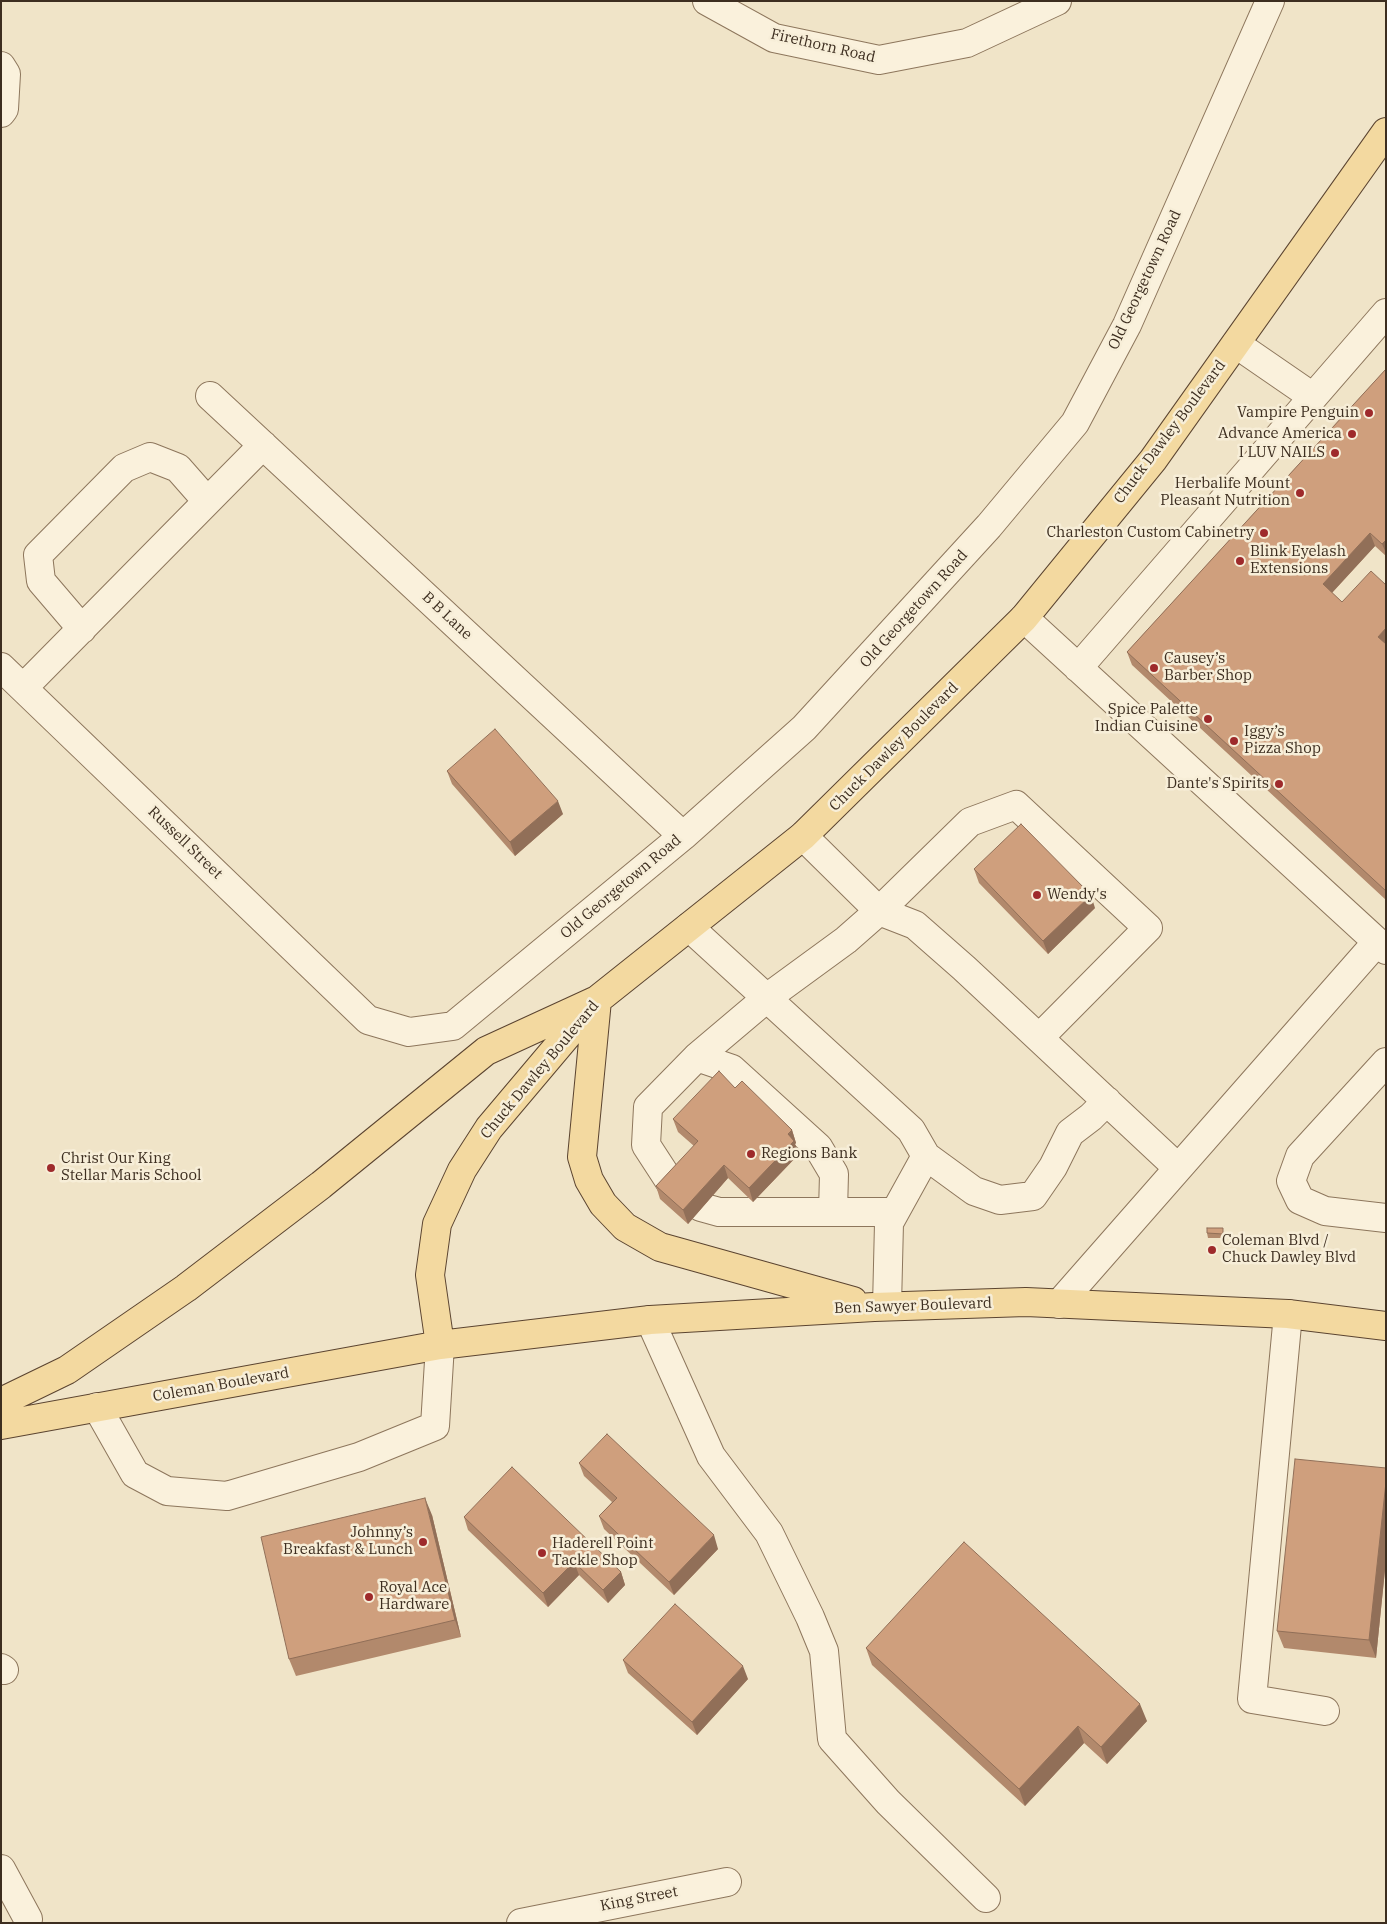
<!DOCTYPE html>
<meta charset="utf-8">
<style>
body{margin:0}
#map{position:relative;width:1387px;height:1924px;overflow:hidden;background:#f0e4c8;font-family:"IBM Plex Serif",serif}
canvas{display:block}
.frame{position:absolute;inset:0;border:2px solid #3d2e20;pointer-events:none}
</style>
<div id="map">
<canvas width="1387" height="1924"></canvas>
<div class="frame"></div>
</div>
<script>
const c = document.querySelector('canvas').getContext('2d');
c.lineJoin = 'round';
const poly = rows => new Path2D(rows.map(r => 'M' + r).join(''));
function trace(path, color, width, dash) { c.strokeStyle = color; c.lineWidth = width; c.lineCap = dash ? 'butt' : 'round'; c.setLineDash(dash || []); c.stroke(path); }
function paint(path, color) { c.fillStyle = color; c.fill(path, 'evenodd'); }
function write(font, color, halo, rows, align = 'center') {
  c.font = font + ' "IBM Plex Serif",serif'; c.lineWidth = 5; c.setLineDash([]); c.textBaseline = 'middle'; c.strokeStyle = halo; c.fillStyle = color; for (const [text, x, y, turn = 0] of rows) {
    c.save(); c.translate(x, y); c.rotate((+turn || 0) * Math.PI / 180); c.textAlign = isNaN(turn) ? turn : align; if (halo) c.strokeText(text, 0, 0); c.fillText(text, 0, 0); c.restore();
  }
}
const minor = poly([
 [707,1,774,38,879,60,967,43,1057,1],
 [1,66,6,74,4,109,1,113],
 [1236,344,1313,397],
 [210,396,683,836],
 [1024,618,1386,950],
 [82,629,41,581,38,555,124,468,150,457,178,468,207,501],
 [1,667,368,1020,409,1032,453,1026,683,836,804,728,989,526,1075,423,1127,325,1270,1],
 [1078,668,1386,313],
 [23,688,263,445],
 [803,836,879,911,915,925,964,968,1178,1168],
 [689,927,911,1130,926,1156,974,1191,1000,1200,1033,1196,1053,1167,1070,1133,1091,1117,1107,1101],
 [697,1057,732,1069,818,1147,834,1174,833,1212],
 [1386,1062,1300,1156,1291,1181,1300,1200,1325,1211,1386,1218],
 [672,1185,646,1145,648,1107,697,1057,768,997,846,940,879,911,970,822,1016,805,1148,928,1040,1037],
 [701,1207,719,1212,895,1212],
 [1059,1304,1377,942],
 [887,1306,889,1223,926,1156],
 [1288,1314,1252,1699,1325,1711],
 [650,1320,711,1456,769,1533,810,1617,824,1651,832,1739,888,1802,986,1898],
 [97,1407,135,1474,167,1491,227,1496,359,1457,435,1426,440,1345],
 [1,1668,4,1670],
 [1,1869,28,1919],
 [521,1923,727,1882]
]);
const major = poly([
 [440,1345,430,1275,437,1224,462,1170,489,1128,597,1000,803,836,1024,618,1153,460,1386,132],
 [1,1402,67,1370,186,1288,321,1185,486,1051,597,1000,582,1157,589,1180,603,1204,625,1227,660,1247,853,1301],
 [1,1425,440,1345,650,1320,874,1307,1026,1302,1288,1314,1386,1326]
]);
trace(minor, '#8d765c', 30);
trace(major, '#5b4430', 30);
trace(minor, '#faf1dc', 28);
trace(major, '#f3d9a0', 28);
paint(poly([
 [1386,369,1386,556,1375,546,1332,593,1342,602,1386,585,1386,900,1132,665,1127,652],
 [447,771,563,814,515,856,452,784],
 [974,869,1095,908,1048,954,979,883],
 [735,1088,792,1130,796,1143,795,1144,799,1154,753,1202,728,1178,688,1224,660,1199,656,1186,694,1146,678,1132,673,1119],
 [1207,1233,1225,1233,1225,1238,1208,1238],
 [579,1463,718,1549,674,1595,604,1529,599,1516,612,1502,584,1476],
 [1386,1468,1386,1560,1376,1658,1284,1648,1277,1631],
 [432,1515,461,1637,296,1676,289,1659],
 [464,1517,621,1572,625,1585,608,1603,579,1575,548,1607,468,1530],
 [866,1648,1147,1721,1107,1764,1084,1743,1025,1806,872,1665],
 [623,1660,748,1679,697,1735,628,1673]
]), '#b2896c');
paint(poly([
 [1370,533,1375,546,1328,597,1323,584],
 [1386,540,1386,553,1382,544],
 [1386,628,1386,646,1378,637],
 [558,801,563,814,515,856,510,842],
 [1091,895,1095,908,1048,954,1043,941],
 [792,1130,796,1143,795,1144,799,1154,753,1202,749,1188],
 [724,1165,728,1178,688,1224,683,1210],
 [1386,1482,1386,1560,1376,1658,1369,1640],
 [425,1498,432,1515,461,1637,455,1620],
 [714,1535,718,1549,674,1595,669,1582],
 [574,1562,579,1575,548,1607,543,1593],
 [621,1572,625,1585,608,1603,603,1590],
 [743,1666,748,1679,697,1735,692,1722],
 [1140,1704,1147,1721,1107,1764,1101,1747],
 [1078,1726,1084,1743,1025,1806,1019,1789]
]), '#916f58');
const building = poly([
 [1386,369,1386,540,1382,544,1370,533,1323,584,1342,602,1371,571,1386,585,1386,628,1378,637,1386,644,1386,891,1127,652,1386,369],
 [495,729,558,801,510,842,447,771,495,729],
 [1021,824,1091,895,1043,941,974,869,1021,824],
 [719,1071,735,1088,742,1081,792,1130,788,1134,794,1141,749,1188,724,1165,683,1210,656,1186,698,1141,673,1119,719,1071],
 [1207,1228,1223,1228,1223,1234,1207,1233,1207,1228],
 [607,1434,714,1535,669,1582,599,1516,617,1498,579,1463,607,1434],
 [1295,1459,1386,1468,1386,1482,1369,1640,1277,1631,1295,1459],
 [512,1467,621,1572,603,1590,574,1562,543,1593,464,1517,512,1467],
 [425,1498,455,1620,289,1659,261,1537,425,1498],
 [964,1542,1140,1704,1101,1747,1078,1726,1019,1789,866,1648,964,1542],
 [675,1604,743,1666,692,1722,623,1660,675,1604]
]);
paint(building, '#cf9f7d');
trace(building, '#916f58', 1);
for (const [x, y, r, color] of [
 [1369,413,5,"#9e2a2b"],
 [1352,434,5,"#9e2a2b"],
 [1335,453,5,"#9e2a2b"],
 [1300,493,5,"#9e2a2b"],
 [1264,533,5,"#9e2a2b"],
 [1240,561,5,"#9e2a2b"],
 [1154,668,5,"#9e2a2b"],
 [1208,719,5,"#9e2a2b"],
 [1234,741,5,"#9e2a2b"],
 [1279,784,5,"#9e2a2b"],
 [1037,895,5,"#9e2a2b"],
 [751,1154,5,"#9e2a2b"],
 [51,1168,5,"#9e2a2b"],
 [1212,1250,5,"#9e2a2b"],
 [423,1542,5,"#9e2a2b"],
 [542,1553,5,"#9e2a2b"],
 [369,1597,5,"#9e2a2b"]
]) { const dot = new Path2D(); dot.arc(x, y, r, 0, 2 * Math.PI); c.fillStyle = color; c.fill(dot); trace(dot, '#f7eed8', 2); }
write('15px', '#3d2e20', '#f7eed8', [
 ["Firethorn Road",823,46,13],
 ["Old Georgetown Road",1145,280,-65],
 ["Chuck Dawley Boulevard",1170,432,-53],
 ["Old Georgetown Road",914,609,-48],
 ["B B Lane",447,616,43],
 ["Chuck Dawley Boulevard",894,747,-45],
 ["Russell Street",185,843,44],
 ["Old Georgetown Road",621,887,-40],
 ["Chuck Dawley Boulevard",540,1070,-50],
 ["Ben Sawyer Boulevard",913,1306,-2],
 ["Coleman Boulevard",221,1385,-10],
 ["King Street",639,1899,-11]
]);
write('15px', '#3d2e20', '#f7eed8', [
 ["Vampire Penguin",1359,413,"right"],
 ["Advance America",1342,434,"right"],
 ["I LUV NAILS",1325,453,"right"],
 ["Herbalife Mount",1290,484,"right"],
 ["Pleasant Nutrition",1290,501,"right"],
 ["Charleston Custom Cabinetry",1254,533,"right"],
 ["Blink Eyelash",1250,552],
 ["Extensions",1250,569],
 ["Causey’s",1164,659],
 ["Barber Shop",1164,676],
 ["Spice Palette",1198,710,"right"],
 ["Indian Cuisine",1198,727,"right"],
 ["Iggy’s",1244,732],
 ["Pizza Shop",1244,749],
 ["Dante's Spirits",1269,784,"right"],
 ["Wendy's",1047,895],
 ["Regions Bank",761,1154],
 ["Christ Our King",61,1159],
 ["Stellar Maris School",61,1176],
 ["Coleman Blvd /",1222,1241],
 ["Chuck Dawley Blvd",1222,1258],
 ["Johnny’s",413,1533,"right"],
 ["Breakfast & Lunch",413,1550,"right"],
 ["Haderell Point",552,1544],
 ["Tackle Shop",552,1561],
 ["Royal Ace",379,1588],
 ["Hardware",379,1605]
], 'left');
</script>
